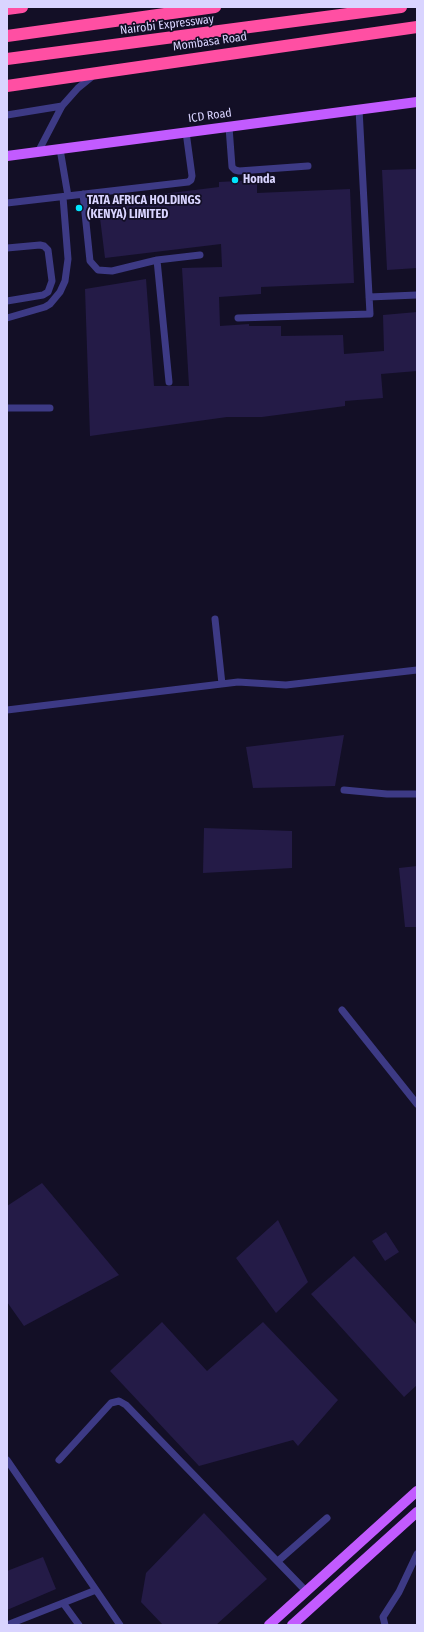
<!DOCTYPE html>
<style>
body{margin:0}
#map{position:relative;width:424px;height:1632px;overflow:hidden;background:#130f26;font-family:"Fira Sans Condensed",sans-serif}
canvas{display:block}
.frame{position:absolute;inset:0;border:8px solid #d9d4ff;pointer-events:none}
</style>
<div id="map">
<canvas width="424" height="1632"></canvas>
<div class="frame"></div>
</div>
<script>
const c = document.querySelector('canvas').getContext('2d');
c.lineJoin = 'round';
function paint(path, color) { c.fillStyle = color; c.fill(path, 'evenodd'); }
const poly = rows => new Path2D(rows.map(r => 'M' + r).join(''));
function trace(path, color, width, dash) { c.strokeStyle = color; c.lineWidth = width; c.lineCap = dash ? 'butt' : 'round'; c.setLineDash(dash || []); c.stroke(path); }
function write(font, color, halo, rows, align = 'center') {
  c.font = font + ' "Fira Sans Condensed",sans-serif'; c.lineWidth = 3.5; c.setLineDash([]); c.textBaseline = 'middle'; c.strokeStyle = halo; c.fillStyle = color; for (const [text, x, y, turn = 0] of rows) {
    c.save(); c.translate(x, y); c.rotate((+turn || 0) * Math.PI / 180); c.textAlign = isNaN(turn) ? turn : align; if (halo) c.strokeText(text, 0, 0); c.fillText(text, 0, 0); c.restore();
  }
}
paint(poly([
 [417,169,417,268,387,270,382,170],
 [257,180,257,193,350,189,354,283,261,287,261,294,219,297,220,326,249,324,249,326,281,326,281,336,343,335,344,354,384,351,383,315,417,312,417,371,381,374,383,398,345,401,345,406,262,417,227,417,90,436,85,289,146,279,154,386,189,386,182,268,222,267,221,244,105,258,98,202,219,187,219,182],
 [344,735,335,786,253,788,246,747],
 [204,828,292,831,292,868,203,873],
 [417,866,417,927,405,927,399,868],
 [42,1183,119,1275,24,1326,7,1302,7,1206],
 [278,1220,308,1282,276,1313,236,1258],
 [386,1232,399,1252,385,1261,372,1241],
 [354,1256,417,1325,417,1385,404,1397,311,1294],
 [162,1322,207,1371,263,1322,338,1400,298,1446,293,1440,199,1466,110,1371],
 [204,1513,267,1579,216,1625,163,1625,141,1602,146,1573],
 [43,1557,56,1589,7,1610,7,1571]
]), '#241b47');
trace(poly([
 [7,115,62,106],
 [229,127,232,167,235,170,239,171,308,166],
 [60,149,68,196],
 [38,152,62,106,78,88,94,75],
 [83,194,90,261,98,270,112,271,157,260,200,255],
 [7,203,188,182,191,180,192,176,186,132],
 [7,248,40,245,44,246,48,250,52,281,48,292,43,295,7,301],
 [157,260,169,382],
 [369,297,417,295],
 [7,318,45,307,50,304,60,292,65,281,68,259,63,197],
 [238,318,370,314,359,109],
 [7,408,50,408],
 [215,619,222,684],
 [7,710,238,682,286,685,417,670],
 [344,790,387,794,417,794],
 [342,1010,417,1104],
 [7,1460,120,1625],
 [59,1460,111,1403,119,1401,126,1405,305,1590],
 [278,1561,327,1518],
 [63,1603,79,1625],
 [7,1625,96,1590],
 [385,1625,383,1617,399,1592,417,1554]
]), '#3d3a85', 7);
trace(poly([
 [7,156,417,102],
 [269,1625,417,1491],
 [292,1625,417,1512]
]), '#c25bff', 10);
trace(poly([
 [7,9,22,7],
 [7,36,215,7],
 [7,59,401,7],
 [7,86,417,27]
]), '#ff4fa3', 12);
for (const [x, y, r, color] of [
 [235,180,4,"#00e5ff"],
 [79,208,4,"#00e5ff"]
]) { const dot = new Path2D(); dot.arc(x, y, r, 0, 2 * Math.PI); c.fillStyle = color; c.fill(dot); trace(dot, '#130f26', 1.5); }
write('12px', '#d9d4ff', '#130f26', [
 ["Nairobi Expressway",167,25,-7],
 ["Mombasa Road",210,42,-8],
 ["ICD Road",210,116,-8]
]);
write('bold 12px', '#d9d4ff', '#130f26', [
 ["Honda",243,180],
 ["TATA AFRICA HOLDINGS",87,201],
 ["(KENYA) LIMITED",87,215]
], 'left');
</script>
